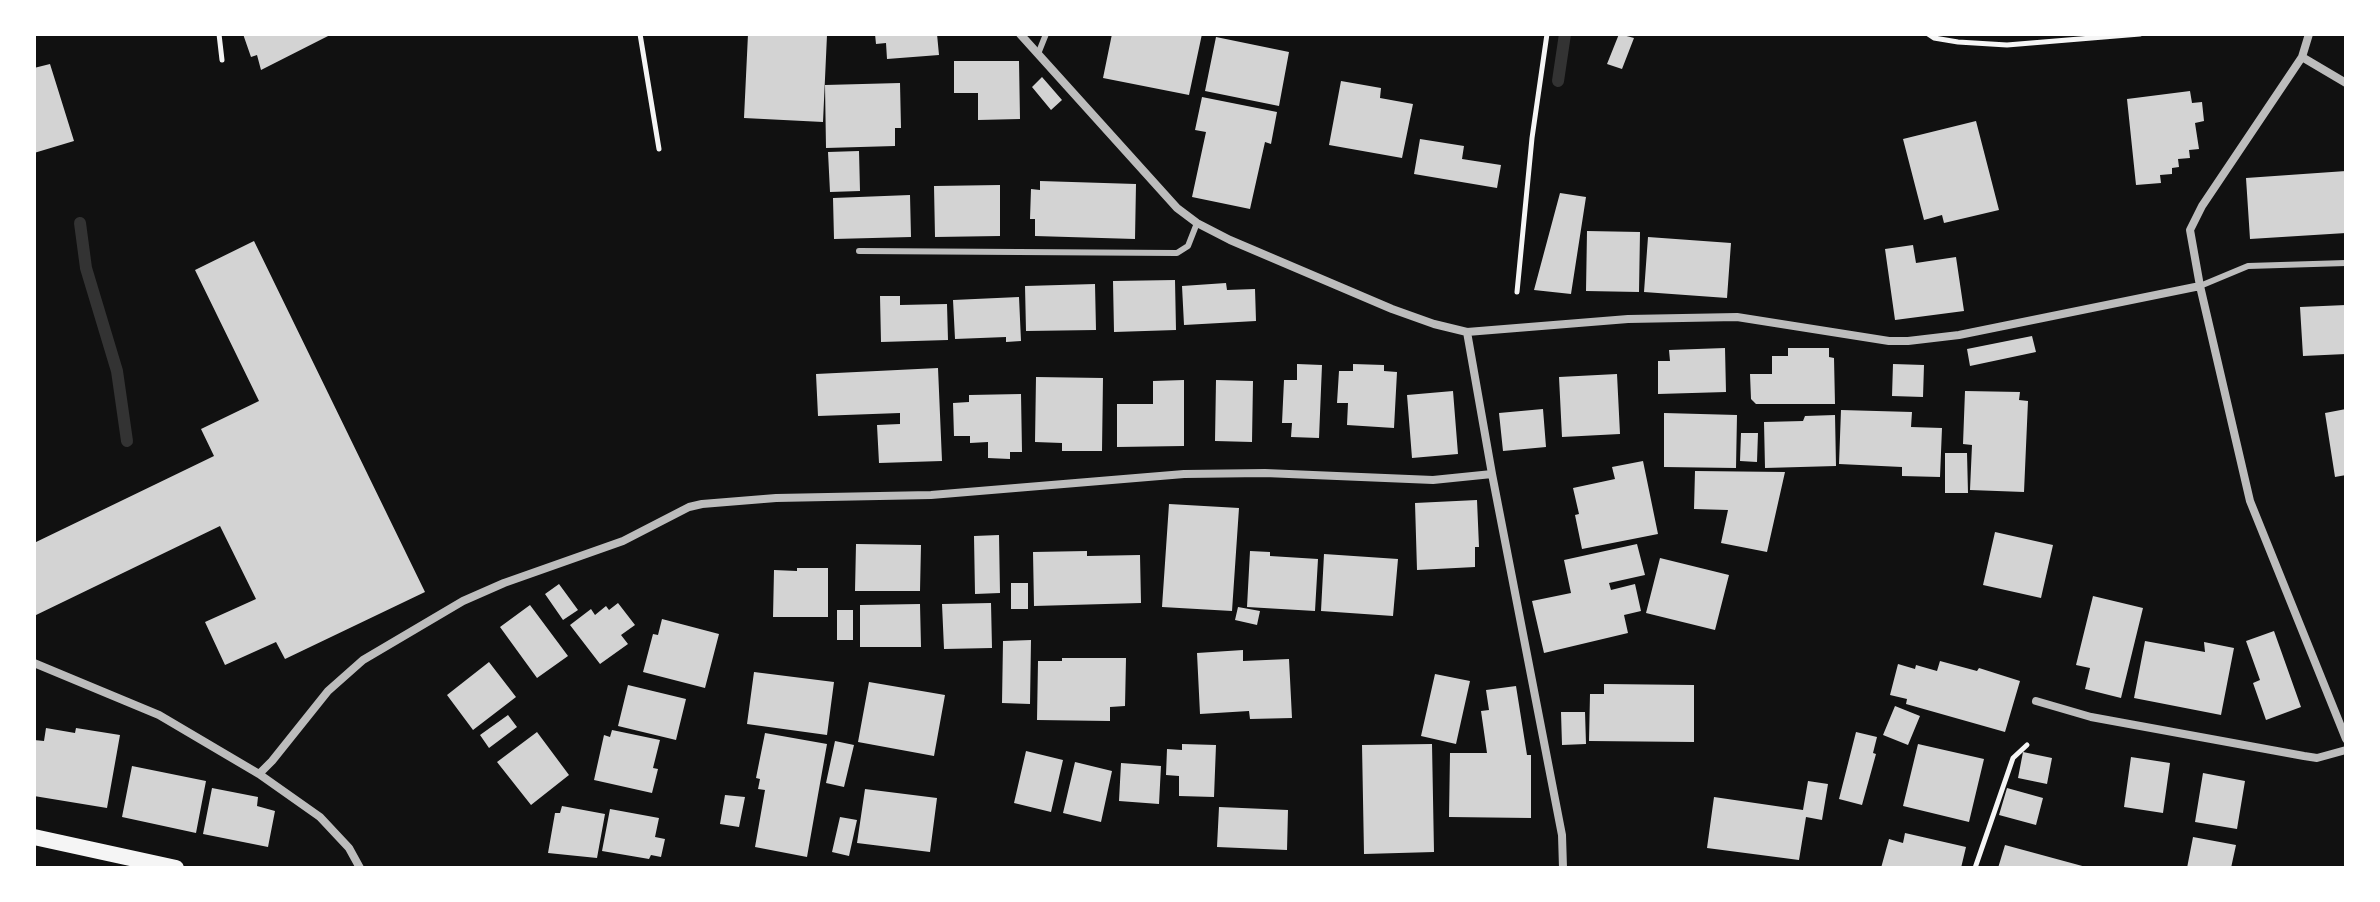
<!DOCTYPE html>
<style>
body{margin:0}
#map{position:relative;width:2380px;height:902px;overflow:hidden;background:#111;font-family:"Work Sans",sans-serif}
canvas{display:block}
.frame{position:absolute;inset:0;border:36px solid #fff;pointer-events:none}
</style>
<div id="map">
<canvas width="2380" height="902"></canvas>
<div class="frame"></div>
</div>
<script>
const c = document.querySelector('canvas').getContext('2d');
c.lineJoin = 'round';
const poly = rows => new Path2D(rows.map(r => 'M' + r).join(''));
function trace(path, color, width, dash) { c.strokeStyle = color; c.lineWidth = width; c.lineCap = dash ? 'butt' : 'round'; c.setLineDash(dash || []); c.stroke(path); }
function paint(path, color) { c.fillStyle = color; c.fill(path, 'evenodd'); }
trace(poly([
 [1558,81,1565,34],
 [80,223,86,268,117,371,127,441]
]), '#333', 12);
paint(poly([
 [243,34,332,34,261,70,257,55,251,57],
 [748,34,827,35,823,122,744,118],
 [875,34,937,34,939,55,887,59,886,43,876,44],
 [1112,34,1202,34,1189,95,1103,78],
 [1619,34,1634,38,1622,69,1607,64],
 [1216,37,1289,52,1279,106,1205,91],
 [954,61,1019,61,1020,119,978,120,978,93,954,93],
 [50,64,74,141,34,153,34,68],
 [1042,77,1062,100,1051,110,1032,87],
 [1341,81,1381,88,1380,98,1413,104,1402,158,1329,145],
 [900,83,901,128,895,128,895,146,826,148,825,85],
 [2190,91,2192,103,2202,102,2204,121,2195,123,2199,149,2189,150,2190,158,2178,159,2179,167,2172,168,2172,174,2160,175,2161,183,2136,185,2127,99],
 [1202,97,1277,112,1271,144,1265,142,1250,209,1192,197,1206,132,1195,130],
 [1976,121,1999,210,1944,223,1942,215,1924,220,1903,139],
 [1420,139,1464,146,1462,159,1501,165,1497,188,1414,174],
 [859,151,860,191,830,192,828,152],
 [2346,171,2346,233,2250,239,2246,178],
 [1040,181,1136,184,1135,239,1035,236,1035,219,1030,219,1031,189,1040,190],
 [1000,185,1000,236,935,237,934,186],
 [1560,193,1586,197,1571,294,1534,290],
 [910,195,911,237,834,239,833,198],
 [1587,231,1640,232,1639,292,1586,291],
 [1648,237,1731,243,1727,298,1644,292],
 [254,241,425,592,285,659,276,642,225,665,205,622,256,599,220,526,34,616,34,543,214,456,201,429,259,401,195,270],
 [1913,245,1916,263,1956,257,1964,311,1895,320,1885,249],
 [1175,280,1176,330,1114,332,1113,281],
 [1226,283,1227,290,1255,289,1256,321,1184,325,1182,286],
 [1095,284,1096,330,1026,331,1025,286],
 [880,296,900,296,900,305,947,304,948,340,881,342],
 [1019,297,1021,341,1006,342,1006,337,955,339,953,300],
 [2346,305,2346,354,2303,356,2300,307],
 [2032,336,2036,352,1970,366,1967,349],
 [1725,348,1726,392,1658,394,1658,361,1670,361,1669,350],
 [1788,348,1829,348,1829,357,1834,358,1835,404,1756,404,1751,399,1750,374,1772,374,1772,356,1788,356],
 [1297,364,1322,365,1319,438,1291,437,1292,423,1282,423,1284,380,1297,380],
 [1353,364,1384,365,1384,371,1397,372,1394,428,1347,425,1348,403,1337,403,1339,371,1353,371],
 [1893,364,1924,365,1923,397,1892,396],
 [938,368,942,461,879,463,877,425,900,424,900,413,818,416,816,374],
 [1617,374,1620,434,1562,437,1559,377],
 [1036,377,1103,378,1102,451,1062,451,1062,443,1035,442],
 [1184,380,1184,446,1117,447,1117,404,1153,404,1153,381],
 [1216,380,1253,381,1252,442,1215,441],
 [1453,391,1458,454,1412,458,1407,395],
 [1965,391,2020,392,2019,400,2028,401,2024,492,1970,490,1972,445,1963,444],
 [1021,394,1022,452,1010,452,1010,459,988,458,988,442,970,443,970,436,954,436,953,403,969,402,969,395],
 [1543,409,1546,447,1503,451,1499,413],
 [2346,409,2346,475,2335,477,2325,413],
 [1841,410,1912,412,1911,427,1942,428,1940,477,1902,476,1902,467,1839,464],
 [1664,413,1737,415,1736,468,1664,467],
 [1835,415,1836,466,1765,468,1764,422,1803,421,1805,416],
 [1741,433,1758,433,1757,462,1740,461],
 [1945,453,1967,453,1968,493,1945,493],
 [1643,461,1658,534,1582,549,1575,515,1579,514,1573,488,1615,479,1612,467],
 [1695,471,1785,472,1767,552,1721,543,1728,510,1694,509],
 [1477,500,1479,547,1475,547,1475,567,1417,570,1415,503],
 [1169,504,1239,508,1232,611,1162,607],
 [1995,532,2053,545,2041,598,1983,585],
 [999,535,1000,593,975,594,974,536],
 [856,544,921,545,920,591,855,591],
 [1637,544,1645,575,1609,583,1611,590,1635,584,1641,611,1624,615,1628,633,1544,653,1532,601,1571,593,1564,560],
 [1087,551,1087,556,1140,555,1141,603,1034,606,1033,552],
 [1250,551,1270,552,1270,556,1318,559,1315,611,1247,607],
 [1324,554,1398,559,1393,616,1321,611],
 [1660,558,1729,575,1715,630,1646,613],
 [797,568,828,568,828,617,773,617,774,570,797,571],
 [1011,583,1028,583,1028,609,1011,609],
 [559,584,578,610,563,620,545,594],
 [2093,596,2143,608,2121,698,2085,689,2090,668,2076,665],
 [618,603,635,625,621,635,628,644,600,664,570,625,591,609,595,615,606,606,609,610],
 [991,603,992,648,944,649,942,604],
 [920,604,921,647,860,647,860,605],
 [530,605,568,656,537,678,500,627],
 [1238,607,1260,611,1257,625,1235,620],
 [837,610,853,610,853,640,837,640],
 [662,619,719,634,705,688,643,672,653,634,658,635],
 [2274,631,2301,707,2266,720,2253,683,2260,680,2246,641],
 [1031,640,1030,704,1002,703,1003,641],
 [2145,641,2205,652,2204,642,2234,648,2221,715,2134,698],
 [1243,650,1243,661,1289,659,1292,718,1250,719,1249,711,1200,714,1197,653],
 [1062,658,1126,658,1125,706,1110,707,1110,721,1037,720,1038,661,1062,661],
 [1940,661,1977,671,1979,668,2020,681,2005,732,1906,704,1907,699,1890,695,1898,664,1915,669,1916,665,1937,671],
 [489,662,516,697,473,730,447,695],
 [754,672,834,682,827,735,747,724],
 [1435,674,1470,681,1456,744,1421,736],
 [869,682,945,695,934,756,858,742],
 [1604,684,1694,685,1694,742,1589,741,1590,694,1604,694],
 [628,685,686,699,676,740,618,726],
 [1516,686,1527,755,1531,755,1531,818,1449,817,1450,753,1487,753,1481,711,1489,710,1486,690],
 [1895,706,1920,716,1908,745,1883,735],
 [1561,712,1585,712,1586,744,1562,745],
 [508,715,517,727,489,748,480,735],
 [46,728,75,733,76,728,120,735,107,808,34,796,34,740,44,741],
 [612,730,660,740,653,768,658,769,652,793,594,780,604,735,610,737],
 [537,732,569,775,531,805,497,762],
 [1856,732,1877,737,1873,753,1876,754,1862,805,1839,799],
 [765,733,827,744,807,857,755,847,765,790,758,789,760,779,756,778],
 [835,741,854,745,844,787,826,783],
 [1182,744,1216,745,1214,797,1179,796,1179,776,1166,775,1167,749,1182,750],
 [1432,744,1434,852,1364,854,1362,745],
 [1918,744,1984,759,1969,822,1903,806],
 [1026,751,1063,760,1051,812,1014,803],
 [2023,752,2052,758,2047,784,2018,778],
 [2131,757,2170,763,2163,813,2124,807],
 [1075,762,1112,771,1101,822,1063,813],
 [1121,763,1161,766,1159,804,1119,801],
 [132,766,206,781,196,833,122,817],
 [2203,773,2245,781,2237,829,2195,822],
 [1808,781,1828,784,1822,820,1806,817,1799,860,1707,848,1714,797,1803,810],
 [212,788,258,797,257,806,275,811,268,847,203,834],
 [2007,788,2043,798,2036,825,1999,815],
 [865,789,937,798,930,852,857,843],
 [725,795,745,797,739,827,720,824],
 [562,806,605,814,597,858,548,853,555,813,560,813],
 [1219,807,1288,810,1287,850,1217,847],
 [610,809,659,818,655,837,665,839,661,857,651,855,649,859,602,851],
 [840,817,857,820,849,856,832,852],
 [1905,833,1966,847,1961,868,1881,868,1889,839,1903,843],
 [2193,837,2236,845,2231,868,2187,868],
 [2005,845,2086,867,2085,868,1998,868]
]), '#d3d3d3');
trace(poly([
 [219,34,222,60],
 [640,34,659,149],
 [1928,34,1934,38,1958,42,2007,45,2140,34],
 [1517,292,1532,138,1547,34],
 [1975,868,2013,758,2027,745]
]), '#f5f5f5', 5);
trace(poly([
 [1038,54,1046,34],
 [859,251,1177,253,1188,246,1197,223],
 [2200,286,2248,266,2346,263]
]), '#bcbcbc', 6);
trace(poly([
 [1020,34,1177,208,1197,223,1230,240,1392,309,1434,324,1467,332,1628,319,1737,317,1889,341,1908,341,1959,335,2200,286],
 [2309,34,2302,57,2202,206,2190,230,2200,286,2250,501,2346,739],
 [2302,57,2346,83],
 [1467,332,1492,474,1562,835,1563,868],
 [34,663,159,715,259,774,320,817,349,848,360,868],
 [2036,701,2091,717,2304,756,2317,758,2346,750],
 [259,774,272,761,328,691,363,660,463,601,504,583,623,541,689,507,702,504,776,498,931,495,1184,474,1265,473,1433,480,1492,474]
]), '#bcbcbc', 8);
trace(poly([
 [34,837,176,868]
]), '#f5f5f5', 16);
</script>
